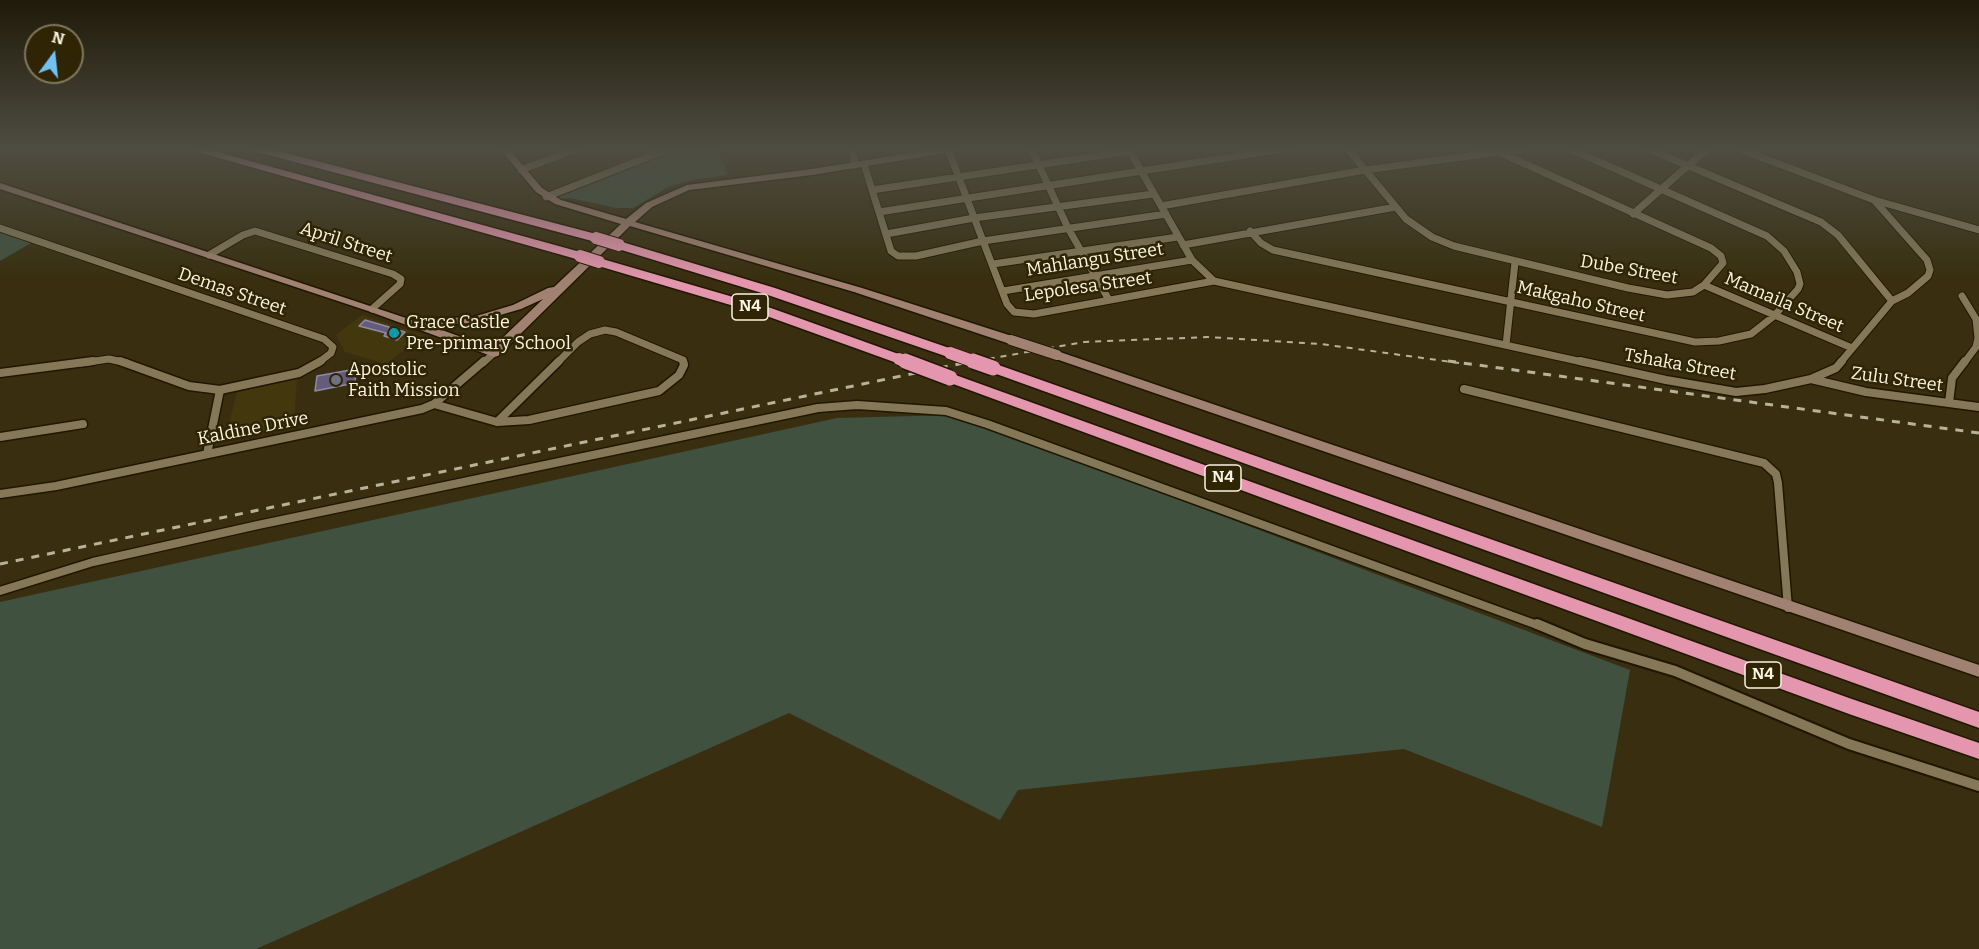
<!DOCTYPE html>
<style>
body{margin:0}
#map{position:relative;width:1979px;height:949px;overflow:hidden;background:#392f10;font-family:Bitter,serif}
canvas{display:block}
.north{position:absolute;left:24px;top:24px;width:60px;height:60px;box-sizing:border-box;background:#2f2505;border:2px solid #80785d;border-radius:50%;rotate:15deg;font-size:16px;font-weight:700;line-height:24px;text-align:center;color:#faf4e2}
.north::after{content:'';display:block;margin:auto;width:21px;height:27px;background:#72c1f5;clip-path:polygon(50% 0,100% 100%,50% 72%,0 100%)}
</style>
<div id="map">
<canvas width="1979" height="949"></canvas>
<div class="north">N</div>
</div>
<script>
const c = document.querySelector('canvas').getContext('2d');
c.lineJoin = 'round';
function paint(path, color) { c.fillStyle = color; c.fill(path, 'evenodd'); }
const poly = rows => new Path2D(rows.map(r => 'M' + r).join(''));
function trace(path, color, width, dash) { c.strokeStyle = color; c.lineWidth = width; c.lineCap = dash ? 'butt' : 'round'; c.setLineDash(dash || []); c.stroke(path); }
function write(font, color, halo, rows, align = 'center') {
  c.font = font + ' Bitter,serif'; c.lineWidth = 5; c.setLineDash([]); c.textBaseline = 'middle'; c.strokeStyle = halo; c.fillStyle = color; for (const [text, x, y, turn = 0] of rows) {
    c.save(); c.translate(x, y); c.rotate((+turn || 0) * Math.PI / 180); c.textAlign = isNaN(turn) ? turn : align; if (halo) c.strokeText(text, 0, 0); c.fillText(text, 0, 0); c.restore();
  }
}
paint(poly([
 [362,315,423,335,386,364,345,352,336,335],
 [297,379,294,425,225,439,237,392]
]), '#43370e');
paint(poly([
 [674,148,717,148,728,175,692,180,668,187,633,208,616,208,570,198,560,199,550,193],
 [0,232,31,243,0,261],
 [955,415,1630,670,1602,827,1404,749,1018,790,1000,820,789,713,256,949,0,949,0,602,837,418]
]), '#405140');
const building = poly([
 [365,320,389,327,388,332,391,328,405,332,397,340,384,336,386,333,359,326,365,320],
 [356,369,355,383,315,391,317,376,356,369]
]);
paint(building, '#635c7a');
trace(building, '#9089a9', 1.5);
const streetFar2 = poly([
 [852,148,855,165],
 [1031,148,1068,228,1109,300],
 [1128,148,1192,260,1214,281],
 [1347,148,1406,219,1432,237,1454,246,1628,288,1667,295,1693,292,1704,285,1723,263,1721,256,1711,248,1501,153],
 [1646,148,1821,222,1838,235,1892,301],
 [1737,148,1874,200,1979,230],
 [948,149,1007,304,1014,312,1034,314,1214,281,1587,363],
 [864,164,891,251,898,256,916,256,983,241,1166,214],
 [521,170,579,148],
 [872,190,1130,151],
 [546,197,671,148],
 [1161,206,1365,170,1528,148],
 [879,212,1289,148],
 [1633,214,1708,148],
 [0,228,324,339,333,347,331,353,318,363],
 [1250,231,1261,243,1273,250,1695,342,1719,341,1751,334,1774,316,1798,289,1800,284,1797,272,1784,251,1767,236,1568,148],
 [886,234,974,218,1153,194],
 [1183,245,1396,207],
 [209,255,243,235,255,231,393,274,401,279,400,284,372,309],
 [993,264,1178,237],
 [1704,285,1852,348],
 [1003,291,1192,260],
 [1962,296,1976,319,1978,338,1976,347,1964,363],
 [1506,345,1515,262],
 [81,363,109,359,127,363],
 [483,363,494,353],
 [557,363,578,342,590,334,605,330,616,332,683,360,684,363],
 [1840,363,1892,301,1908,293,1928,276,1930,270,1927,260,1874,200]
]);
const streetFar1 = poly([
 [120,361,189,386,220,390,299,373,321,361],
 [1580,361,1666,380,1736,392,1765,389,1811,379,1836,368,1842,361],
 [0,373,93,361],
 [1811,379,1866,392,1979,407],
 [1464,389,1764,463,1776,474,1778,483,1788,608],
 [1949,403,1952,378,1965,361],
 [434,404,497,422],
 [497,422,559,361],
 [497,422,529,420,659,391,679,375,684,365,683,361],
 [0,437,83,424],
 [207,454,220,390],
 [0,494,56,486,422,409,434,404,484,361],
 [0,591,93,562,258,525,818,408,857,405,946,411,987,424,1540,626]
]);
const street = poly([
 [1537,624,1585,644,1675,671,1849,744,1979,786]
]);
const secondary = poly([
 [499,148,508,148,542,188,561,200,626,219,646,203,687,185,812,169,941,148,962,148,958,151,812,175,689,190,652,207,635,222,862,288,1015,337,1016,340,1015,343,1007,343,854,292,630,226,498,356,494,357,368,311,0,189,0,183,415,321,419,319,473,317,513,305,548,288,554,287,621,224,555,204,536,192,499,148],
 [543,299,492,348,428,325,473,323,521,309,543,299],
 [1057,351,1979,665,1979,677,1053,358,1052,355,1053,352,1057,351]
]);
const highway = poly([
 [184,148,203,148,584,253,586,256,584,259,576,259,184,148],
 [248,148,267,148,600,235,602,238,600,241,592,241,250,150,248,148],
 [619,241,775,288,955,350,957,353,950,358,945,356,765,294,615,248,615,242,619,241],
 [599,258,771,308,904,356,906,359,904,362,894,362,761,314,595,265,593,262,595,259,599,258],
 [993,363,1979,712,1979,728,988,371,986,368,993,363],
 [950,373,1849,698,1979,743,1979,759,1849,714,945,381,943,378,945,375,950,373]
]);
trace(streetFar2, '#201700', 9);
trace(streetFar1, '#201700', 11);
trace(street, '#201700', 14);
trace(secondary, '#201700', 3);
trace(highway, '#201700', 3);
trace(streetFar2, '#847858', 7);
trace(streetFar1, '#847858', 8);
trace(street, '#847858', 10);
paint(secondary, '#a08172');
paint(highway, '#e396ad');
trace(poly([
 [965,363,1084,342,1207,337,1321,344,1459,363]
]), '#b9b29b', 2, [6, 6]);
trace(poly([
 [1448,361,1979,433],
 [0,564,973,361]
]), '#b9b29b', 3, [8, 8]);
const secondaryBridge = poly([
 [1011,340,1057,355]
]);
const highwayBridgeFar1 = poly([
 [596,238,619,245],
 [580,256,599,262],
 [950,353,978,363],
 [899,359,909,363]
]);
const highwayBridge = poly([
 [905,361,950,378],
 [973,361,993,368]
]);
trace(secondaryBridge, '#201700', 12, []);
trace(highwayBridgeFar1, '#201700', 14, []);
trace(highwayBridge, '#201700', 18, []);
trace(secondaryBridge, '#a08172', 10);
trace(highwayBridgeFar1, '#e396ad', 12);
trace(highwayBridge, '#e396ad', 15);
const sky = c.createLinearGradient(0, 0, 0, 281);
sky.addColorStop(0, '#1f1a09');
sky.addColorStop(0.53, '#4e4d42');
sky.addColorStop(1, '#4e4d4200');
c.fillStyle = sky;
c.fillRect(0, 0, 1979, 281);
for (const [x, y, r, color] of [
 [394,333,6,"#0f9aa8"],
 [336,380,6,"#6b7280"]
]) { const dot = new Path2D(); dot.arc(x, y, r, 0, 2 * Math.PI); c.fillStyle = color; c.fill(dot); trace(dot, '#2f2505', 2); }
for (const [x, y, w] of [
 [750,307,36],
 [1223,478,36],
 [1763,675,36]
]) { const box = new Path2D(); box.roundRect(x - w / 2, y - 13, w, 26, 4.5); c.fillStyle = '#2f2505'; c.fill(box); trace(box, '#faf4e2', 1.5); }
write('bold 16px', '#faf4e2', null, [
 ["N4",750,307],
 ["N4",1223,478],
 ["N4",1763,675]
]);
write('18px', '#faf4e2', '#2f2505', [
 ["April Street",346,243,18],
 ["Mahlangu Street",1095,260,-9],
 ["Dube Street",1629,270,10],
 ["Lepolesa Street",1088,287,-8],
 ["Demas Street",232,292,19],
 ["Makgaho Street",1581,302,13],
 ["Mamaila Street",1784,303,23],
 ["Tshaka Street",1680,365,10],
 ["Zulu Street",1897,380,8],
 ["Kaldine Drive",253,429,-11]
]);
write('18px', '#faf4e2', '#2f2505', [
 ["Grace Castle",406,323],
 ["Pre-primary School",406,344],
 ["Apostolic",348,370],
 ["Faith Mission",348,391]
], 'left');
</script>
